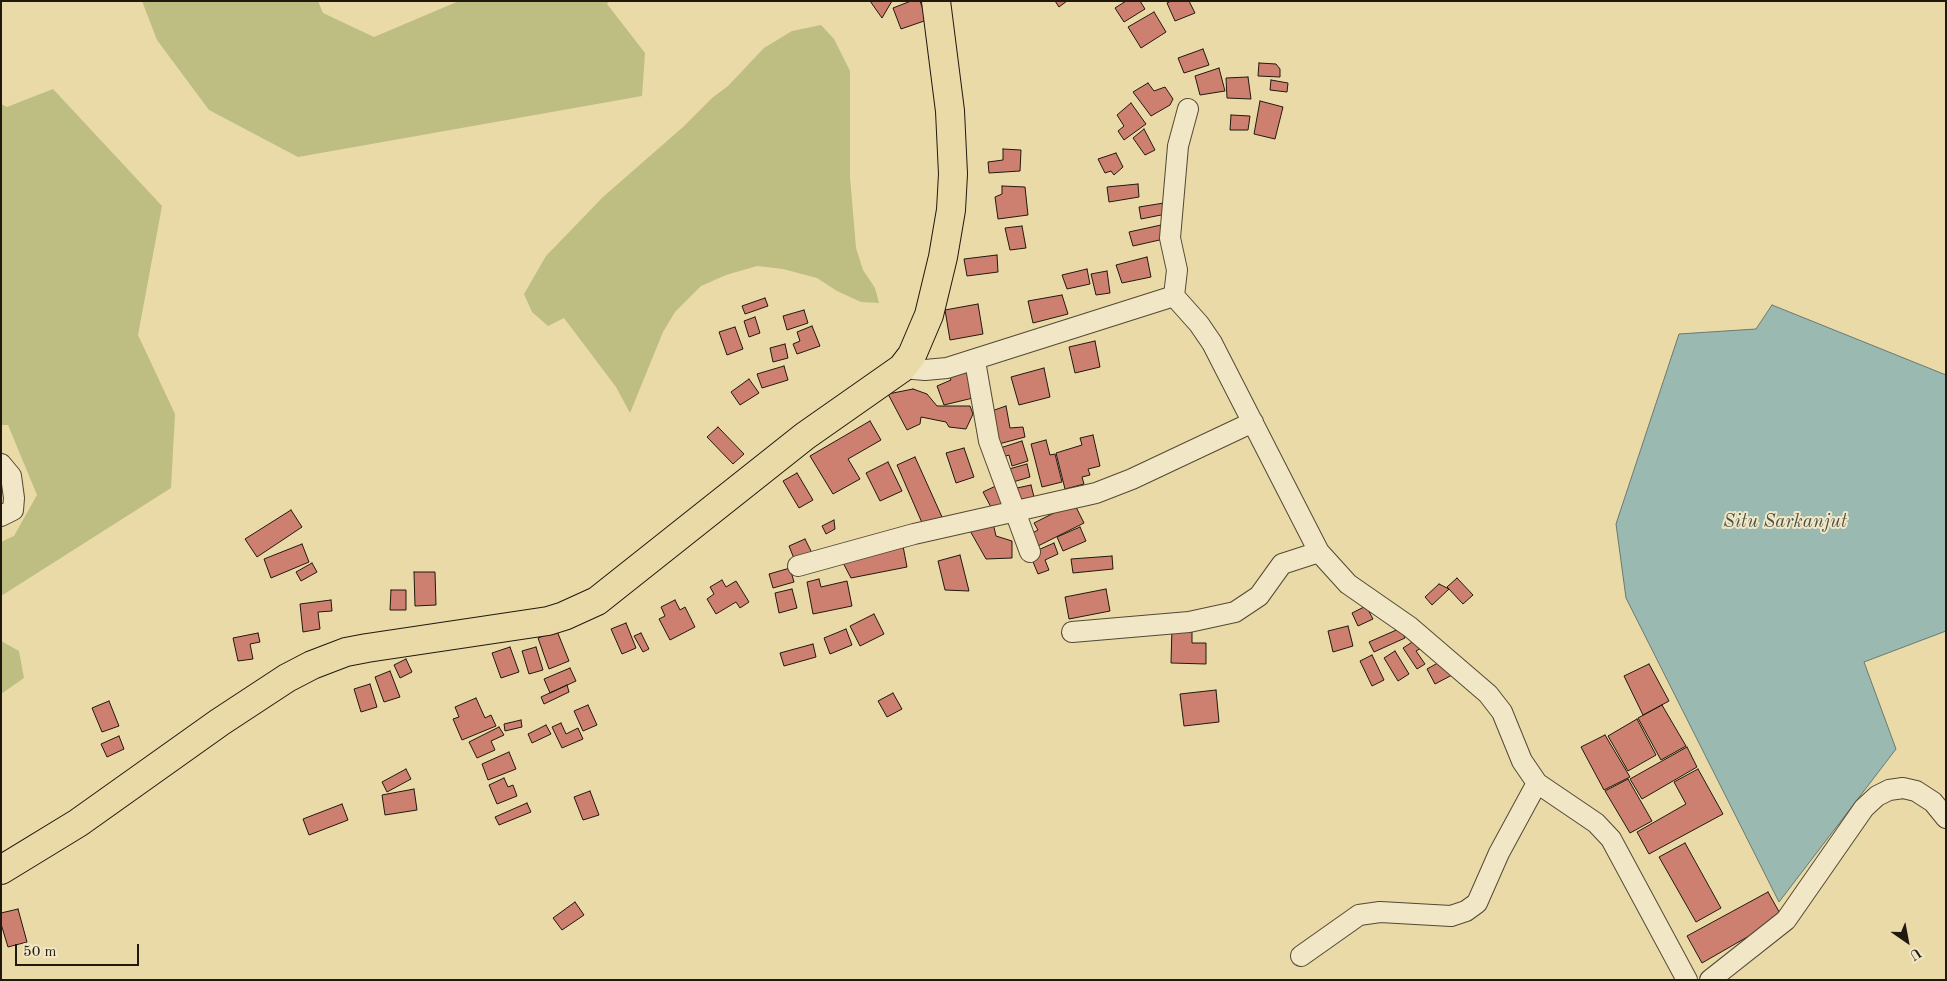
<!DOCTYPE html>
<style>
body{margin:0}
#map{position:relative;width:1947px;height:981px;overflow:hidden;background:#e9daa8;font-family:"Old Standard TT",serif}
canvas{display:block}
.frame{position:absolute;inset:0;border:2px solid #21190e;pointer-events:none}
.north{position:absolute;left:1882px;top:916px;width:50px;height:50px;-webkit-text-stroke:4px #f1e7c6;paint-order:stroke;rotate:147deg;font-size:14px;font-weight:700;line-height:20px;text-align:center;color:#21190e}
.north::after{content:'';display:block;margin:auto;width:18px;height:22px;background:#21190e;clip-path:polygon(50% 0,100% 100%,50% 72%,0 100%)}
.scale{position:absolute;left:15px;top:944px;width:124px;height:22px;box-sizing:border-box;border:2px solid #21190e;border-top:0;padding-left:6px;font-size:15px;line-height:18px;white-space:nowrap;color:#21190e;-webkit-text-stroke:4px #f1e7c6;paint-order:stroke}
</style>
<div id="map">
<canvas width="1947" height="981"></canvas>
<div class="frame"></div>
<div class="north">U</div>
<div class="scale">50 m</div>
</div>
<script>
const c = document.querySelector('canvas').getContext('2d');
c.lineJoin = 'round';
function paint(path, color) { c.fillStyle = color; c.fill(path, 'evenodd'); }
const poly = rows => new Path2D(rows.map(r => 'M' + r).join(''));
function trace(path, color, width, dash) { c.strokeStyle = color; c.lineWidth = width; c.lineCap = dash ? 'butt' : 'round'; c.setLineDash(dash || []); c.stroke(path); }
function write(font, color, halo, rows, align = 'center') {
  c.font = font + ' "Old Standard TT",serif'; c.lineWidth = 4; c.setLineDash([]); c.textBaseline = 'middle'; c.strokeStyle = halo; c.fillStyle = color; for (const [text, x, y, turn = 0] of rows) {
    c.save(); c.translate(x, y); c.rotate((+turn || 0) * Math.PI / 180); c.textAlign = isNaN(turn) ? turn : align; if (halo) c.strokeText(text, 0, 0); c.fillText(text, 0, 0); c.restore();
  }
}
paint(poly([
 [142,1,318,1,323,13,374,37,459,1,609,1,607,4,645,53,642,96,298,157,209,110,157,40],
 [821,25,834,39,850,71,850,177,856,248,863,270,875,288,879,303,861,302,837,291,817,278,783,269,757,266,726,275,701,286,675,312,663,332,630,413,616,387,564,318,548,326,532,312,524,294,546,256,603,197,683,127,712,98,728,86,764,48,792,31],
 [53,89,162,206,138,335,175,414,171,488,1,596,1,542,14,536,37,495,8,425,1,425,1,104,7,107],
 [1,641,19,651,24,678,1,694]
]), '#bebd82');
const water = poly([
 [1772,305,1946,375,1946,631,1864,662,1896,749,1779,902,1626,598,1616,524,1679,334,1756,329,1772,305]
]);
paint(water, '#9ab9b1');
trace(water, '#6a7970', 1);
const building = poly([
 [870,1,892,1,882,18,870,1],
 [911,1,920,1,927,20,901,29,893,8,911,1],
 [1055,1,1067,1,1059,7,1055,1],
 [1126,1,1140,1,1145,9,1124,22,1115,8,1126,1],
 [1171,1,1189,1,1195,13,1175,21,1167,3,1171,1],
 [1154,12,1166,32,1141,48,1128,27,1154,12],
 [1203,49,1209,65,1184,73,1178,58,1203,49],
 [1259,63,1276,64,1280,69,1280,77,1258,76,1259,63],
 [1219,68,1225,91,1200,95,1195,76,1219,68],
 [1248,77,1251,99,1227,98,1226,78,1248,77],
 [1271,80,1288,83,1287,92,1270,90,1271,80],
 [1148,83,1154,91,1165,87,1173,99,1170,105,1151,116,1133,92,1148,83],
 [1260,101,1283,107,1275,139,1254,134,1260,101],
 [1131,103,1146,124,1124,140,1118,131,1124,126,1117,115,1131,103],
 [1231,115,1250,116,1248,130,1230,130,1231,115],
 [1144,129,1155,150,1145,155,1133,138,1144,129],
 [1003,149,1021,150,1020,171,989,173,988,162,1003,160,1003,149],
 [1116,153,1123,167,1114,175,1111,171,1105,173,1098,159,1116,153],
 [1138,184,1139,197,1109,202,1107,187,1138,184],
 [1002,186,1025,187,1028,215,998,219,995,197,1002,194,1002,186],
 [1164,203,1166,214,1141,219,1139,207,1164,203],
 [1161,225,1164,239,1133,246,1129,232,1161,225],
 [1022,226,1026,248,1010,250,1005,228,1022,226],
 [997,255,998,272,967,276,964,259,997,255],
 [1147,257,1151,277,1122,283,1116,265,1147,257],
 [1087,269,1090,284,1067,289,1062,275,1087,269],
 [1107,271,1110,293,1096,295,1091,274,1107,271],
 [1062,295,1068,314,1033,323,1028,301,1062,295],
 [765,298,768,306,745,314,742,306,765,298],
 [978,304,983,334,950,340,945,310,978,304],
 [804,310,808,323,787,330,783,316,804,310],
 [755,317,760,333,749,337,744,321,755,317],
 [812,326,820,346,797,354,793,344,800,341,797,332,812,326],
 [735,327,743,349,727,355,719,332,735,327],
 [1095,341,1100,367,1075,373,1069,347,1095,341],
 [785,344,788,358,773,362,770,348,785,344],
 [784,366,788,380,762,388,757,374,784,366],
 [965,368,977,397,944,405,937,386,951,380,947,372,965,368],
 [1044,368,1050,397,1019,405,1011,377,1044,368],
 [749,379,759,393,740,405,731,392,749,379],
 [913,389,927,394,937,406,970,406,973,414,966,429,949,427,946,422,921,417,920,424,907,430,888,394,913,389],
 [1006,406,1010,428,1023,427,1025,437,995,445,986,413,1006,406],
 [870,421,881,440,848,459,860,479,833,494,810,456,870,421],
 [718,427,744,454,733,464,707,437,718,427],
 [1093,435,1100,466,1088,469,1090,475,1082,477,1084,484,1065,489,1056,453,1082,445,1080,438,1093,435],
 [1046,440,1050,455,1055,454,1062,482,1042,487,1031,444,1046,440],
 [1022,441,1028,461,1012,466,1009,455,1000,458,997,449,1022,441],
 [964,448,974,477,956,483,946,453,964,448],
 [915,457,942,517,923,525,897,465,915,457],
 [888,462,902,491,880,501,866,473,888,462],
 [1027,464,1030,477,1013,482,1009,469,1027,464],
 [797,473,813,500,799,508,783,481,797,473],
 [1000,484,1009,501,992,509,983,492,1000,484],
 [1031,485,1034,497,1019,500,1017,488,1031,485],
 [1074,503,1084,523,1032,549,1025,537,1038,530,1034,523,1074,503],
 [291,510,302,527,257,557,245,539,291,510],
 [834,520,835,529,826,534,822,526,834,520],
 [993,523,996,536,1012,541,1012,558,986,559,969,529,993,523],
 [1080,527,1086,541,1063,551,1057,537,1080,527],
 [805,539,812,553,795,561,789,546,805,539],
 [1054,543,1058,554,1045,560,1049,570,1038,574,1031,557,1038,550,1054,543],
 [302,544,309,562,271,578,264,559,302,544],
 [903,546,907,567,851,578,841,559,903,546],
 [960,555,969,591,945,590,938,561,960,555],
 [1112,556,1113,569,1073,573,1071,559,1112,556],
 [312,563,317,572,301,581,296,572,312,563],
 [790,568,794,582,773,588,769,574,790,568],
 [414,572,435,572,436,605,415,606,414,572],
 [1457,578,1473,595,1463,604,1447,587,1457,578],
 [819,579,821,587,847,581,852,606,813,614,807,582,819,579],
 [722,580,726,587,736,581,749,602,740,608,736,602,716,614,707,599,714,594,710,587,722,580],
 [1439,584,1449,589,1432,605,1425,597,1439,584],
 [792,589,797,608,779,613,775,593,792,589],
 [1106,589,1110,611,1069,619,1065,597,1106,589],
 [391,590,406,590,406,610,390,610,391,590],
 [331,600,332,611,318,612,320,629,303,632,300,604,331,600],
 [675,600,680,610,685,607,695,627,670,640,659,619,665,616,661,607,675,600],
 [1366,606,1373,619,1358,626,1352,613,1366,606],
 [874,614,884,634,860,646,850,626,874,614],
 [626,623,636,648,622,654,611,629,626,623],
 [1348,626,1353,646,1333,652,1328,631,1348,626],
 [1172,627,1192,627,1192,643,1206,643,1206,664,1171,663,1172,627],
 [1401,628,1405,638,1374,652,1369,642,1401,628],
 [846,629,852,645,830,654,824,638,846,629],
 [557,631,569,661,549,669,538,638,557,631],
 [258,633,260,642,250,644,253,659,238,661,233,638,258,633],
 [641,633,649,649,643,652,634,636,641,633],
 [1417,639,1425,646,1416,651,1425,664,1417,669,1403,648,1417,639],
 [813,644,816,657,784,666,780,653,813,644],
 [510,647,519,672,501,678,492,653,510,647],
 [536,647,543,670,529,674,522,651,536,647],
 [1395,651,1409,674,1398,681,1384,658,1395,651],
 [1372,655,1384,680,1372,686,1360,661,1372,655],
 [406,659,412,672,400,678,394,665,406,659],
 [1445,659,1454,674,1435,684,1427,669,1445,659],
 [1649,664,1669,701,1643,715,1624,676,1649,664],
 [570,668,576,681,550,693,544,679,570,668],
 [390,671,400,697,384,702,375,677,390,671],
 [370,684,377,707,361,712,354,689,370,684],
 [567,685,569,692,544,704,541,697,567,685],
 [1216,690,1219,722,1184,726,1180,694,1216,690],
 [893,693,902,709,887,717,878,701,893,693],
 [476,698,485,718,491,715,496,726,462,740,453,719,459,717,455,707,476,698],
 [109,701,119,726,102,732,92,708,109,701],
 [588,705,597,725,583,731,574,711,588,705],
 [1662,705,1686,746,1661,760,1638,718,1662,705],
 [1637,719,1656,755,1628,771,1608,736,1637,719],
 [521,720,522,727,505,731,504,724,521,720],
 [561,723,566,734,578,728,583,739,562,748,552,727,561,723],
 [546,725,551,734,532,743,528,734,546,725],
 [499,727,504,735,491,741,495,750,477,758,469,742,499,727],
 [1605,735,1630,777,1604,790,1581,747,1605,735],
 [119,736,124,749,107,757,101,744,119,736],
 [1687,747,1697,767,1642,799,1630,779,1687,747],
 [509,752,516,769,488,780,482,764,509,752],
 [406,769,411,779,387,792,382,782,406,769],
 [1698,769,1723,814,1649,854,1637,832,1686,804,1674,782,1698,769],
 [504,778,508,787,513,785,517,796,497,804,489,785,504,778],
 [1628,779,1652,821,1630,833,1605,791,1628,779],
 [414,789,417,810,385,815,382,795,414,789],
 [590,791,599,815,583,820,574,797,590,791],
 [527,803,531,812,499,825,495,817,527,803],
 [342,804,348,820,309,835,303,819,342,804],
 [1685,843,1721,908,1696,922,1659,857,1685,843],
 [1768,892,1782,917,1702,963,1687,936,1768,892],
 [575,902,584,915,562,930,553,918,575,902],
 [18,909,27,942,8,947,1,924,1,913,18,909]
]);
paint(building, '#ce8070');
trace(building, '#21190e', 1);
const street = poly([
 [1174,296,1177,270,1170,238,1178,146,1188,109],
 [975,361,989,441,1030,552],
 [902,368,925,370,947,368,1174,296,1199,324,1212,343,1319,552,1348,584,1410,627,1488,694,1502,712,1522,761,1537,783,1596,823,1611,839,1687,980],
 [1,464,11,476,14,498,13,510,1,516],
 [798,566,914,534,1096,493,1132,479,1253,422],
 [1072,632,1189,622,1235,612,1259,596,1282,564,1319,552],
 [1301,956,1359,915,1380,912,1451,916,1466,911,1477,903,1499,853,1537,783],
 [1710,980,1786,920,1864,808,1877,796,1889,790,1903,788,1916,791,1933,802,1946,818]
]);
const primary = poly([
 [1,870,78,823,220,722,287,678,312,665,346,652,367,648,548,621,564,616,597,601,805,436,902,368,912,355,929,315,943,257,951,210,953,174,950,111,936,1]
]);
trace(street, '#534934', 22);
trace(primary, '#21190e', 30);
trace(street, '#f1e7c6', 20);
trace(primary, '#e9daa8', 28);
write('italic 19px', '#4b5147', '#f1e7c6', [
 ["Situ Sarkanjut",1785,522]
]);
</script>
